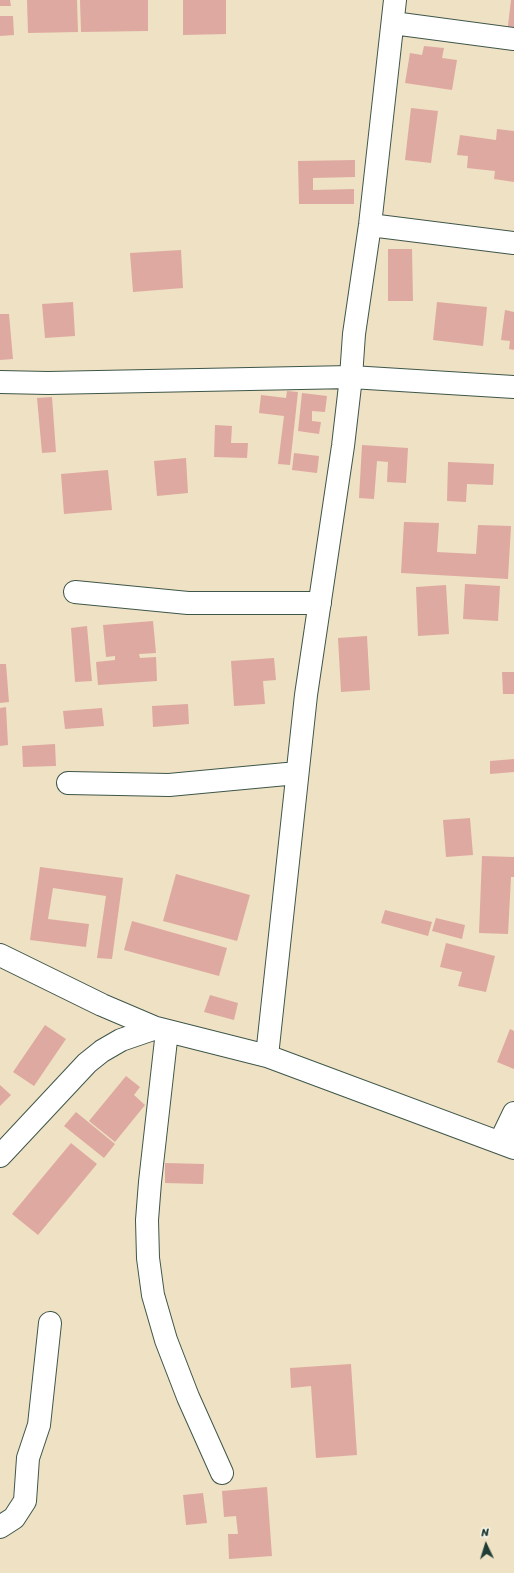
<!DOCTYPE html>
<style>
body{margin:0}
#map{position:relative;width:514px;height:1573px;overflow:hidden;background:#efe1c3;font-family:Sriracha,sans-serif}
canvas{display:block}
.north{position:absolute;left:466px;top:1525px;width:40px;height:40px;-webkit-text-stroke:3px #f7f3e8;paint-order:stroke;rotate:356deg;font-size:11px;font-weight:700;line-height:16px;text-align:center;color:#1f3d34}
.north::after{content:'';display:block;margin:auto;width:14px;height:18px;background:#1f3d34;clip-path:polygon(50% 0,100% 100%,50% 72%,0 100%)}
</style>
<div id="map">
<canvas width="514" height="1573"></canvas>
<div class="north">N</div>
</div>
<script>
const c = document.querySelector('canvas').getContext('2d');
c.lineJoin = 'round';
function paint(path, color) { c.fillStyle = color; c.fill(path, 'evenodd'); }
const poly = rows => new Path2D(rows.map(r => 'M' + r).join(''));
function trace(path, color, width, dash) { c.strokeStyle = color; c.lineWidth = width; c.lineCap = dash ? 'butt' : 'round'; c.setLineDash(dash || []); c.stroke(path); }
paint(poly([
 [0,0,10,0,11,6,0,6],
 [27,0,77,0,78,32,28,33],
 [80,0,148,0,148,31,81,32],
 [183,0,226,0,226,34,183,35],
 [511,0,514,0,514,35,507,34],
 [0,16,13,16,14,35,0,36],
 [424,46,444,48,442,58,457,60,452,90,405,83,410,53,422,55],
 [411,108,438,111,431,163,405,160],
 [497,129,514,131,514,182,494,179,495,171,467,168,468,156,457,155,460,135,496,140],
 [355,160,355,177,313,178,313,190,354,189,354,204,299,204,298,161],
 [388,249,412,249,413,301,388,301],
 [181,250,183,288,133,292,130,253],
 [73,302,75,336,45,338,42,304],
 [437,302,487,307,483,346,433,340],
 [505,310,514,312,514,350,509,349,510,341,501,340],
 [0,314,9,314,13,359,0,360],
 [287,391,298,392,290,465,278,464,284,416,259,413,261,395,286,398],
 [302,393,327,396,325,412,312,411,312,421,321,422,319,434,298,431],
 [52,397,56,452,42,453,37,398],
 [215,425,232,426,231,443,248,443,247,458,214,457],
 [362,445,408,448,406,483,387,482,388,462,377,461,374,499,359,498],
 [294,453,319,456,317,473,292,470],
 [186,458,188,493,157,496,154,461],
 [448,462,494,464,493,485,467,484,466,502,447,501],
 [108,470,112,510,64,514,61,474],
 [404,522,439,523,437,552,476,554,478,525,511,526,508,579,401,573],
 [465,584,500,586,498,621,463,619],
 [446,585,449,634,418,636,416,587],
 [153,621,156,653,139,654,140,658,156,657,157,681,98,685,96,662,115,660,115,656,106,657,103,625],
 [87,626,92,681,75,682,71,628],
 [367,636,370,690,341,692,338,638],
 [274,658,276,680,263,681,265,704,234,706,231,661],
 [0,664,6,664,9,702,0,703],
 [502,672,514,672,514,694,503,694],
 [188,704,189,724,153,727,152,706],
 [6,707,8,745,0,746,0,708],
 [102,708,104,726,65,729,63,711],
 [55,744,56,766,23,767,22,746],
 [514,759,514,772,490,774,490,761],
 [470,818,473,855,446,857,443,820],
 [482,856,514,857,514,877,511,877,508,934,479,933],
 [40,867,123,878,112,959,97,958,106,896,53,888,48,919,89,924,86,947,30,940],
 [176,874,250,895,237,941,163,921],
 [385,910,432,922,428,936,381,923],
 [436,918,465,925,462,939,432,931],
 [132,921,227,948,219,976,124,950],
 [446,943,495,956,486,992,458,986,462,972,440,967],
 [210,995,238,1003,234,1020,204,1012],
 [45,1025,66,1039,34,1086,13,1072],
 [510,1029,514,1031,514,1069,497,1062],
 [126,1076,140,1087,134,1095,145,1105,115,1142,89,1121],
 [0,1085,11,1095,0,1106],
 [76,1112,115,1144,104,1158,64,1126],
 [71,1143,97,1164,38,1235,12,1214],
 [165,1163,204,1164,203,1184,165,1183],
 [351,1364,357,1455,316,1458,311,1386,291,1388,290,1368],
 [267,1487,272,1556,229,1559,228,1534,238,1534,236,1516,224,1517,222,1491],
 [203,1493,207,1523,186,1525,183,1495]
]), '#dea9a1');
const minor = poly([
 [393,23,514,39],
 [370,225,514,243],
 [0,382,48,383,351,377,514,387],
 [75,592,188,603,320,603],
 [68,783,169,785,297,773],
 [0,955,102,1005,156,1028,267,1056,514,1148],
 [167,1031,150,1182,147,1220,148,1258,153,1295,166,1340,188,1397,222,1473],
 [267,1056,306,695,343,446,351,377,354,334,370,225,395,0],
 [500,1142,514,1113],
 [0,1156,87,1063,102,1051,121,1040,156,1028],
 [0,1527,14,1518,25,1501,28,1458,39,1425,50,1323]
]);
trace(minor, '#3e5649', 24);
trace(minor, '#fff', 22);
</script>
